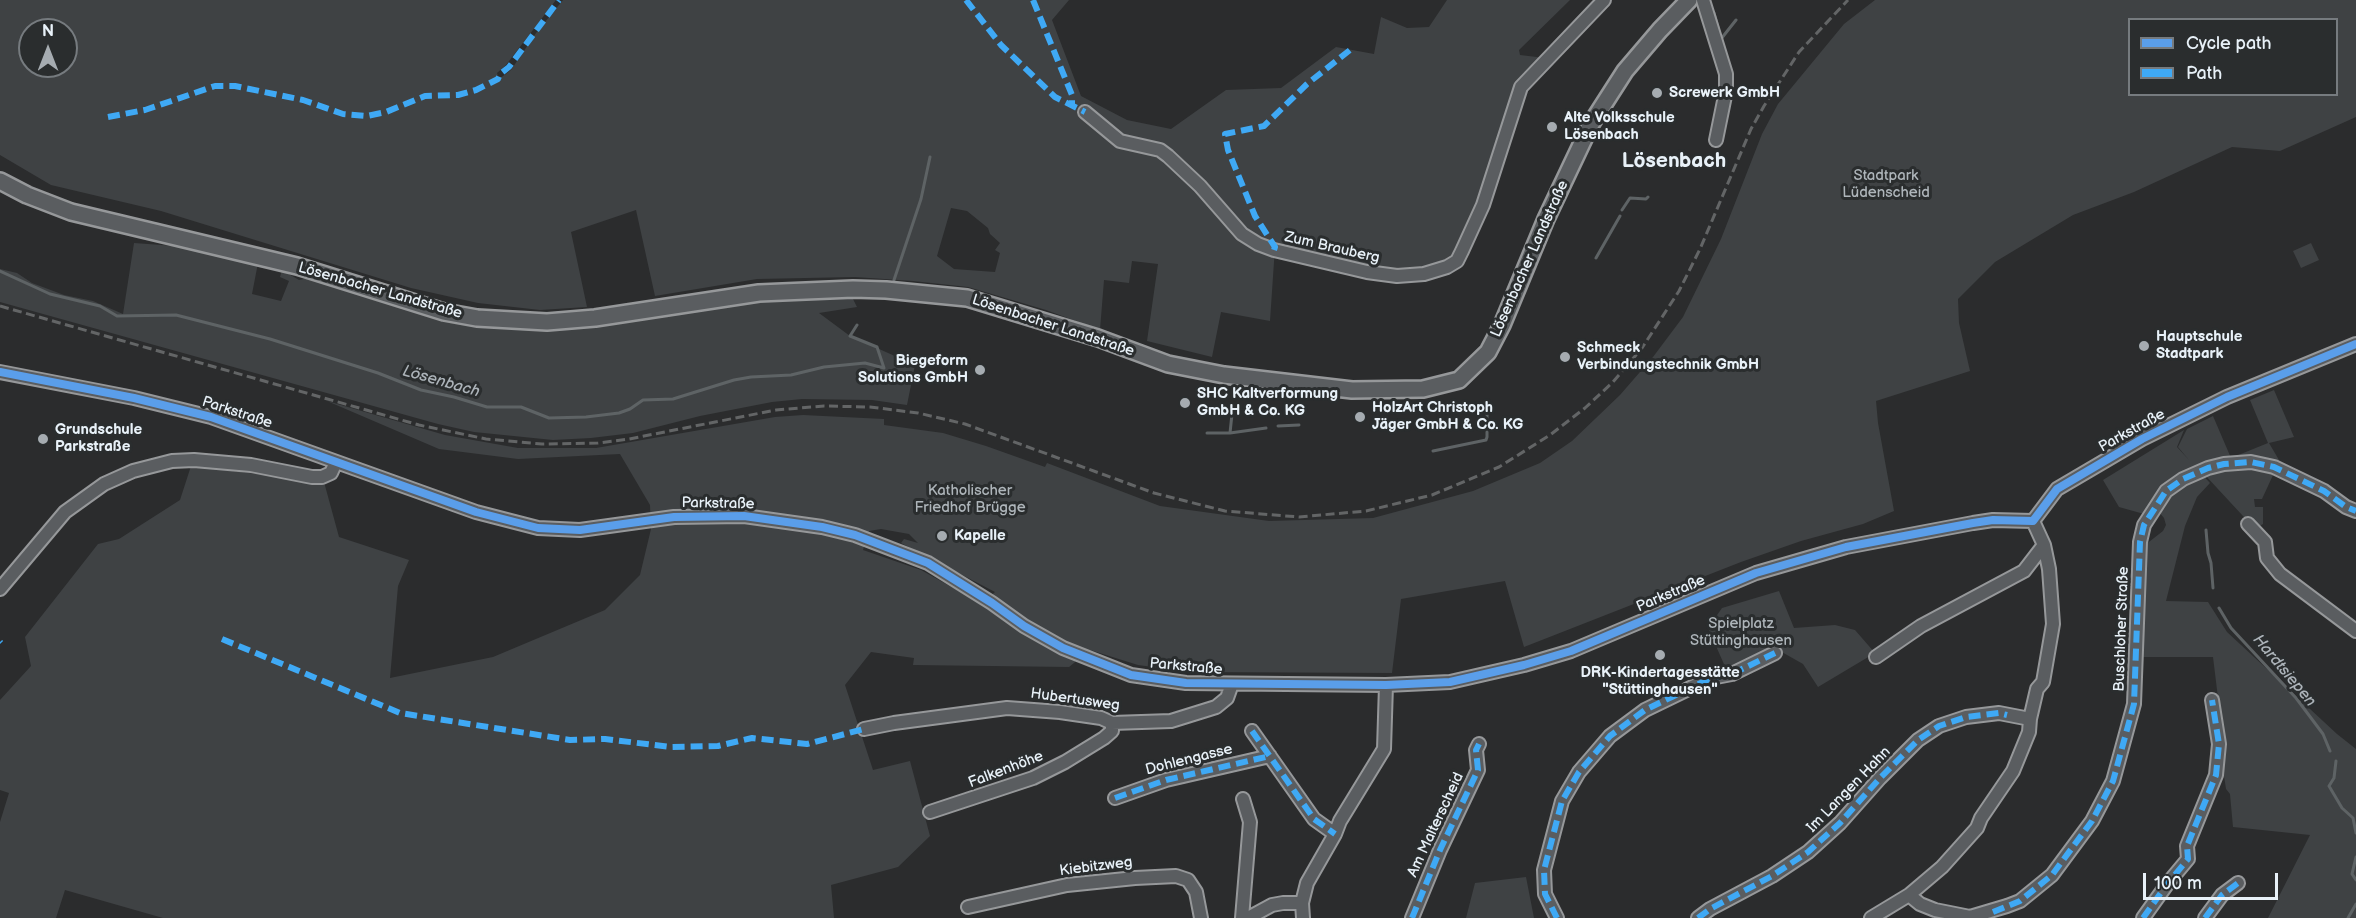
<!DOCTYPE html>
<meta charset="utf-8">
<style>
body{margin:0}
#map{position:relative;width:2356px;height:918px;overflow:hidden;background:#2b2c2d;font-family:"Balsamiq Sans",sans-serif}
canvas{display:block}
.legend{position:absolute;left:2128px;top:18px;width:210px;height:78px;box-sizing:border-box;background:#2a2d2e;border:2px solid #767b7f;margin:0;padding:8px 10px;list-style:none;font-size:18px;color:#e8f1f8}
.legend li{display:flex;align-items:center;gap:12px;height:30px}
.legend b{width:30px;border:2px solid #767b7f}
.north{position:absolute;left:18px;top:18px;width:60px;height:60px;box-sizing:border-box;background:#2a2d2e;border:2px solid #767b7f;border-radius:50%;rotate:0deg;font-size:16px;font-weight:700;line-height:24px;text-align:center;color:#e8f1f8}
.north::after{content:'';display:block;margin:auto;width:21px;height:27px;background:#a6acb1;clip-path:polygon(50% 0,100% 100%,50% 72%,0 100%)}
.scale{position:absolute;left:2143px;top:873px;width:135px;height:27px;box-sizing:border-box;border:3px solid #e8f1f8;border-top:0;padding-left:8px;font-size:18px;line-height:21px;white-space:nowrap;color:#e8f1f8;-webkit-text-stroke:4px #2a2d2e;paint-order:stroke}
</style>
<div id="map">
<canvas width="2356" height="918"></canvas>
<ul class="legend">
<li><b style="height:8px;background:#5a9eea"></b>Cycle path</li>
<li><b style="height:8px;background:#3fa9f5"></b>Path</li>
</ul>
<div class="north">N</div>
<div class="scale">100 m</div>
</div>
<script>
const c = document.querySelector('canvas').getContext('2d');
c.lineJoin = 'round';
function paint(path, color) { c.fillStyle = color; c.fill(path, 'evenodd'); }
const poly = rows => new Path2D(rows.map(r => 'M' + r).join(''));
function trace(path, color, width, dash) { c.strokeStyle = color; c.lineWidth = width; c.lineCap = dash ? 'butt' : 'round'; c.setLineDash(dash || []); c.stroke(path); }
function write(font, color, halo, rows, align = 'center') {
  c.font = font + ' "Balsamiq Sans",sans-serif'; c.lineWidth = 6; c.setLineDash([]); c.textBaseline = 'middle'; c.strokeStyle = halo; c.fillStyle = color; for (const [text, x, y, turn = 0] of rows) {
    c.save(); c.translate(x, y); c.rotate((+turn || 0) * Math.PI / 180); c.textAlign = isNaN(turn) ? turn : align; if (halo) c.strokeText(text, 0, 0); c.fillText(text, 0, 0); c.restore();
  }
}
paint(poly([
 [0,0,556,0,506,65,497,73,499,79,511,70,536,33,563,0,1069,0,1052,20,1081,96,1127,120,1171,129,1226,90,1281,88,1336,47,1374,54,1381,17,1407,28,1429,27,1447,0,1570,0,1519,50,1520,55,1545,58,1531,72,1490,179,1455,260,1446,266,1396,274,1275,247,1270,321,1221,312,1212,357,1147,341,1158,264,1132,261,1129,283,1104,280,1100,330,1046,310,968,287,913,281,855,277,757,279,655,296,636,210,571,232,587,307,540,310,478,303,411,288,161,211,51,185,0,155],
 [30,30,66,30,66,66,30,66],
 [951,208,967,211,988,228,990,234,1000,243,995,250,1000,253,995,272,954,269,937,256],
 [1875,0,2356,0,2356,117,2280,151,2232,147,2134,192,2073,215,1995,262,1958,299,1959,323,1970,371,1876,401,1878,423,1894,511,1863,524,1801,541,1741,562,1524,647,1505,581,1401,599,1392,673,1189,672,1138,665,1090,650,1069,667,913,665,914,658,871,652,845,685,873,770,910,761,930,836,898,867,831,885,834,918,163,918,65,890,56,918,0,918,0,822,9,793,0,790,0,700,31,666,25,637,98,544,119,539,180,500,191,466,324,482,339,537,409,560,398,586,390,678,493,657,605,610,640,575,651,529,650,505,620,454,518,459,439,449,327,401,445,435,518,448,596,448,775,417,803,415,884,419,884,425,943,433,986,446,1045,467,1047,463,1160,506,1269,521,1373,518,1473,491,1540,463,1572,441,1620,395,1653,357,1683,317,1721,239,1762,134,1778,104,1844,24],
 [2130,20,2336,20,2336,94,2130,94],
 [881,529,909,534,918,543,904,539,901,543,995,592,982,604,921,570,863,550,869,531],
 [134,243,203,248,258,263,252,294,281,301,289,281,280,277,282,270,299,280,309,278,444,319,501,328,560,327,710,307,781,299,851,295,857,307,819,313,850,336,915,365,907,405,872,400,802,399,772,402,700,416,633,433,591,438,553,440,474,432,438,424,0,302,0,269,17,273,32,283,64,295,93,301,123,314],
 [2311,243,2319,260,2301,268,2293,251],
 [2274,390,2294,437,2269,443,2279,460,2277,464,2198,470,2210,483,2197,497,2185,526,2166,601,2208,602,2227,632,2337,734,2356,749,2356,918,2268,918,2310,835,2233,827,2230,794,2226,789,2224,776,2224,747,2213,657,2142,657,2145,545,2163,531,2166,525,2164,518,2159,512,2144,514,2119,507,2103,480,2184,430,2177,447,2189,460,2178,447,2187,429,2213,416,2231,458,2268,443,2250,400],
 [2251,466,2274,473,2262,499,2254,499,2255,507,2263,507,2263,524,2255,529,2205,475,2216,470],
 [1779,591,1794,628,1835,625,1855,630,1875,653,1818,687,1803,664,1780,651,1727,671,1708,628,1722,608],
 [1526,877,1534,918,1466,918,1475,883]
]), '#3f4244');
trace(poly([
 [1714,13,1721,39],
 [1721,39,1736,20],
 [1622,210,1630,198,1646,199,1648,197],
 [1596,258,1620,216],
 [0,271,50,294,100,306,117,316,176,315,270,339,378,373,421,390,454,397,487,407,521,407,549,418,586,417,619,413,630,409,643,400,673,399,734,380,751,377,791,375,824,367,865,363,884,368,877,347,850,336,857,325],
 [894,280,921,199,930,157],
 [1278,426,1299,425],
 [1207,433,1230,433,1266,428],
 [1230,433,1232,414],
 [1433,451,1486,440,1487,437,1487,403],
 [2206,530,2208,553,2211,563,2213,588],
 [2219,608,2231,628,2296,698,2323,734,2330,751],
 [2336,761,2334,778,2329,786,2342,808,2353,818,2356,833],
 [2356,857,2352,874,2356,880],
 [2348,918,2356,904]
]), '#5e6365', 3);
const minor = poly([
 [1703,0,1726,74,1726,91,1716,140],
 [1085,112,1120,141,1160,150,1168,156,1200,186,1242,234,1258,244,1274,250,1367,272,1397,276,1424,274,1447,267,1457,261,1462,251,1483,205,1521,87,1604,0],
 [0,372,134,398,211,417,476,512,538,528,580,530,674,517,744,516,822,527,855,535,928,563,992,603,1024,626,1063,648,1131,675,1186,683,1386,685,1450,682,1524,665,1571,651,1756,573,1846,547,1973,523,1993,520,2033,521],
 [2033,521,2057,489,2142,439,2227,397,2356,344],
 [2248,524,2265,542,2267,558,2280,574,2356,631],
 [0,589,65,512,104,484,133,471,172,461,194,460,251,465,312,477,322,477,331,473,336,462],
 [1876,657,1921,626,2024,571,2044,545],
 [864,729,894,723,1007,708,1060,712,1101,718,1112,723,1171,721,1216,707,1227,698,1232,684],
 [1252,731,1314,819,1335,834],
 [1115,798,1166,780,1270,756],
 [930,812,1033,778,1065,762,1104,738,1112,731,1112,723],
 [1909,895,1920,904,1935,910,1970,917,2007,906,2020,901,2052,875,2092,821,2113,781,2134,704,2140,542,2144,525,2166,491,2183,479,2208,468,2224,464,2251,462,2274,467,2324,491,2346,507,2356,511],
 [968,907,1067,885,1135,878,1176,876,1188,880,1196,892,1201,918],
 [1242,918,1250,822,1243,799],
 [1248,918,1272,905,1283,903,1302,903],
 [1303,918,1302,903,1307,883,1335,834,1340,821,1384,749,1386,685],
 [1412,918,1440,850,1478,770,1476,750,1479,744],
 [1557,918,1545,894,1544,870,1562,801,1579,772,1610,736,1645,710,1711,678,1732,674,1775,653],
 [1698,918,1710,909,1772,876,1808,852,1840,823,1880,778,1918,740,1939,726,1966,717,1999,713,2030,719],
 [1871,918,1909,895,1942,867,1977,828,1981,818,2013,771,2029,732,2030,719,2037,689,2043,682,2053,624,2049,569,2044,545,2033,521],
 [2143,918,2168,883,2188,859,2187,846,2216,775,2219,744,2212,700],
 [2205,918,2222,895,2238,883]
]);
const major = poly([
 [0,181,27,195,71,212,297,266,444,312,477,318,547,322,595,318,759,293,853,289,886,290,967,298,1098,338,1168,364,1224,375,1352,390,1423,389,1459,380,1488,352,1502,325,1546,219,1591,124,1625,71,1660,30,1689,0]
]);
trace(minor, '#96989a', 16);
trace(major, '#96989a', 20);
trace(minor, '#5a5d60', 12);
trace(major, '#5a5d60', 15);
trace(poly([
 [0,306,419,425,486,439,542,444,598,443,629,439,776,410,824,406,870,407,918,413,965,424,1154,493,1225,511,1299,517,1366,511,1432,495,1499,467,1550,435,1585,408,1613,382,1642,348,1679,291,1700,249,1751,129,1764,106,1799,52,1848,0]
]), '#636566', 3, [9, 4.5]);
trace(poly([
 [966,0,1001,45,1055,97,1085,112],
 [1033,0,1072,95,1072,106],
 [108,117,145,110,215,86,235,86,303,100,343,114,367,116,386,112,425,96,458,95,476,90,498,79,500,74,509,67,559,0],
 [1274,250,1275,247,1255,216,1228,150,1225,134,1264,126,1307,84,1350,50],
 [222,639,400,713,570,740,605,739,671,747,718,746,752,738,807,744,864,729],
 [0,642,1,643],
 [1252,731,1314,819,1335,834],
 [1115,798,1166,780,1270,756],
 [1993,912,2020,901,2052,875,2092,821,2113,781,2134,704,2140,542,2144,525,2166,491,2183,479,2208,468,2224,464,2251,462,2274,467,2324,491,2346,507,2356,511],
 [1412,918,1440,850,1478,770,1476,750,1479,744],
 [1557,918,1545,894,1544,870,1562,801,1579,772,1610,736,1645,710,1711,678,1732,674,1775,653],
 [1698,918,1710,909,1772,876,1808,852,1840,823,1880,778,1918,740,1939,726,1966,717,1999,713,2007,715],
 [2143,918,2168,883,2188,859,2187,846,2216,775,2219,744,2212,700],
 [2205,918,2222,895,2238,883]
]), '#3fa9f5', 6, [12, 6]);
trace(poly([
 [0,372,134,398,211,417,476,512,538,528,580,530,674,517,744,516,822,527,855,535,928,563,992,603,1024,626,1063,648,1131,675,1186,683,1386,685,1450,682,1524,665,1571,651,1756,573,1846,547,1973,523,1993,520,2033,521,2057,489,2142,439,2227,397,2356,344]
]), '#5a9eea', 8);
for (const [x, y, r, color] of [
 [1657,93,6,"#a6acb1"],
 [1552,127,6,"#a6acb1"],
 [2144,346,6,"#a6acb1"],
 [1565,357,6,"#a6acb1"],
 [980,370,6,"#a6acb1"],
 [1185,403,6,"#a6acb1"],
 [1360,417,6,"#a6acb1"],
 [43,439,6,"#a6acb1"],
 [942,536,6,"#a6acb1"],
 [1660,655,6,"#a6acb1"]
]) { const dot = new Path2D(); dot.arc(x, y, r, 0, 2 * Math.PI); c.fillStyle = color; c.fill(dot); trace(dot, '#2a2d2e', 2); }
write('bold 15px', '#e8f1f8', '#2a2d2e', [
 ["Screwerk GmbH",1669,93],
 ["Alte Volksschule",1564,118],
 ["Lösenbach",1564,135],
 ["Hauptschule",2156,337],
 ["Stadtpark",2156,354],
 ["Schmeck",1577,348],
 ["Verbindungstechnik GmbH",1577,365],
 ["Biegeform",968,361,"right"],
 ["Solutions GmbH",968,378,"right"],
 ["SHC Kaltverformung",1197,394],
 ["GmbH & Co. KG",1197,411],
 ["HolzArt Christoph",1372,408],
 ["Jäger GmbH & Co. KG",1372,425],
 ["Grundschule",55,430],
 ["Parkstraße",55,447],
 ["Kapelle",954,536],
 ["DRK-Kindertagesstätte",1660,673,"center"],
 ["\"Stüttinghausen\"",1660,690,"center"]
], 'left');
write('15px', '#aeb5ba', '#2a2d2e', [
 ["Stadtpark",1886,176],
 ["Lüdenscheid",1886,193],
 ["Katholischer",970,491],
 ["Friedhof Brügge",970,508],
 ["Spielplatz",1741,624],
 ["Stüttinghausen",1741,641]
]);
write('15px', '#e8f1f8', '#2a2d2e', [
 ["Zum Brauberg",1332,248,13],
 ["Lösenbacher Landstraße",1530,259,-66],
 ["Lösenbacher Landstraße",380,291,16],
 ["Lösenbacher Landstraße",1053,326,18],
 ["Parkstraße",237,413,18],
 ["Parkstraße",2132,431,-29],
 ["Parkstraße",718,504,1],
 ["Parkstraße",1671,594,-23],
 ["Buschloher Straße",2122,629,-88],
 ["Parkstraße",1186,667,5],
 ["Hubertusweg",1075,700,8],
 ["Dohlengasse",1189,760,-14],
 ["Falkenhöhe",1006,770,-21],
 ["Im Langen Hahn",1849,790,-46],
 ["Am Malterscheid",1436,825,-65],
 ["Kiebitzweg",1096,867,-7]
]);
write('italic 16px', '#acb3b9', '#2a2d2e', [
 ["Lösenbach",441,382,16],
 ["Hardtsiepen",2284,671,50]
]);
write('bold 21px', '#e8f1f8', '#2a2d2e', [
 ["Lösenbach",1674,162]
]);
</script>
